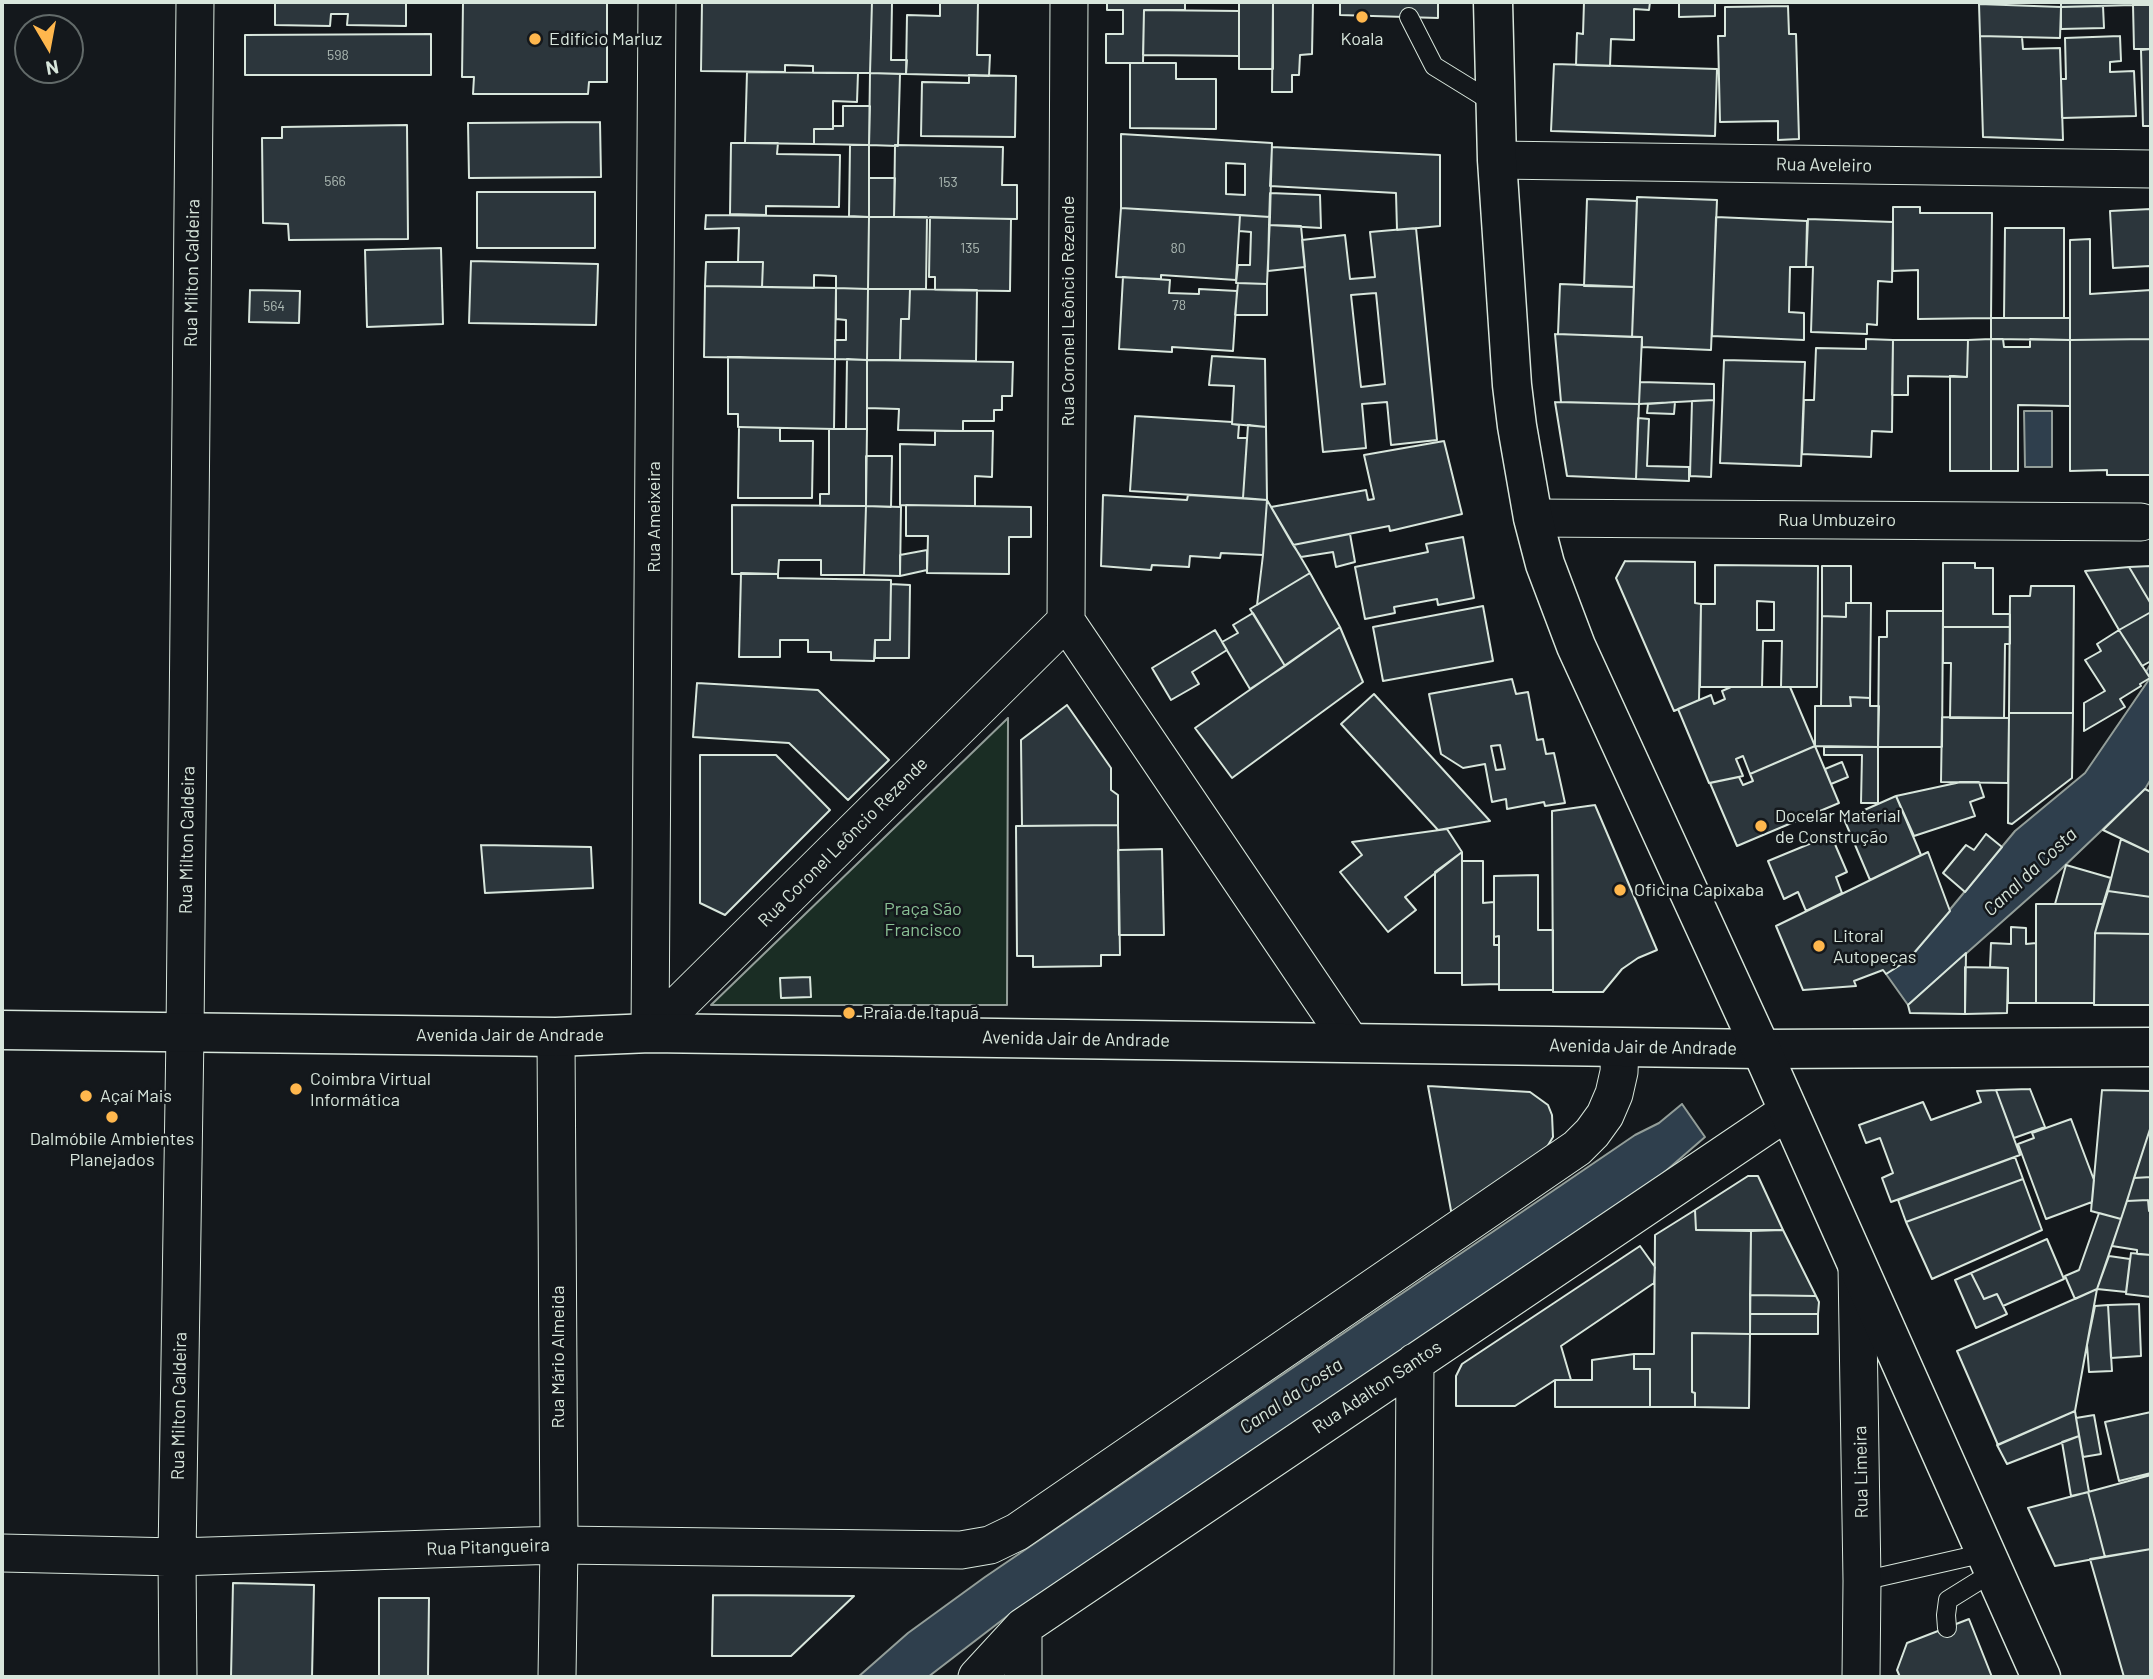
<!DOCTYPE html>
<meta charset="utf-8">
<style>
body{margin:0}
#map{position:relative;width:2153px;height:1679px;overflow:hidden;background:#14181c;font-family:Barlow,sans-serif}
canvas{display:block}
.frame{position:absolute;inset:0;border:4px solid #d8e6dc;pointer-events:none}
.north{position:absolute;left:14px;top:14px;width:70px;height:70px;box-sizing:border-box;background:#14181c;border:2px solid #626a69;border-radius:50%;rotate:170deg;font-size:19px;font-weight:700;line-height:28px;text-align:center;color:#d8e6dc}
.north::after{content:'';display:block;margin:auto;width:24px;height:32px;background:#ffb74d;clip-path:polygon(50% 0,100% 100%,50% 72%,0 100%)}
</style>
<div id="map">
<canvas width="2153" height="1679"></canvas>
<div class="frame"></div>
<div class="north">N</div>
</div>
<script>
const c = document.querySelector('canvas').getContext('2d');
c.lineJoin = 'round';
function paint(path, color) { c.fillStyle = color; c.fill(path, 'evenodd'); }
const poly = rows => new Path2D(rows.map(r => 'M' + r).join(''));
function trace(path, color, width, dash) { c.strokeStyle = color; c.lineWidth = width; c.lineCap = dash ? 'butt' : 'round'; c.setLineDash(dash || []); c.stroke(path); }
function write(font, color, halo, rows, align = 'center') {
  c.font = font + ' Barlow,sans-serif'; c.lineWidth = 5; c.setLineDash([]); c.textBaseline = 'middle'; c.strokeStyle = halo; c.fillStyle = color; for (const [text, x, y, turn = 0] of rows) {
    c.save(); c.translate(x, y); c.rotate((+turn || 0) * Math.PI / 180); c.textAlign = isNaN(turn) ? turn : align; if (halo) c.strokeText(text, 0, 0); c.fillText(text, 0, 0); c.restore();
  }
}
const green = poly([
 [1008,718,1007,1005,711,1005,1008,718]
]);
paint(green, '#1a2d24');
trace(green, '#939e99', 2);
const water = poly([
 [2024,411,2052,411,2052,467,2025,467,2024,411],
 [2151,663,2151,779,2145,789,2057,873,1908,1005,1886,974,1908,960,2015,831,2085,773,2150,678,2146,672,2151,663],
 [1682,1104,1705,1137,1660,1176,1010,1614,928,1677,858,1677,908,1633,985,1577,1635,1135,1659,1123,1682,1104]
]);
paint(water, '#2f3f4d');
trace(water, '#939e99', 2);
const building = poly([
 [275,2,406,2,406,26,347,25,348,14,331,14,330,26,275,25,275,2],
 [463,2,607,2,607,82,589,82,588,94,473,94,474,77,462,77,463,2],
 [702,2,872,2,870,73,813,73,813,66,785,65,785,72,701,71,702,2],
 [872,2,892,3,891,60,907,60,906,74,870,73,872,2],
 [940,2,978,2,977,55,990,55,989,76,906,74,907,15,940,16,940,2],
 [1107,2,1185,2,1185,10,1144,10,1143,63,1106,63,1106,34,1123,34,1123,10,1107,10,1107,2],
 [1239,2,1273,2,1273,69,1239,69,1239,2],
 [1273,2,1313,2,1312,54,1300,55,1299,75,1292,75,1292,92,1272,92,1273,2],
 [1340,2,1438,2,1438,18,1340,15,1340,2],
 [1584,2,1650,2,1649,10,1634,9,1634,40,1611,39,1610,66,1576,65,1577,33,1583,34,1584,2],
 [1679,2,1715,2,1715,16,1679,17,1679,2],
 [2061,2,2133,2,2133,5,2061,7,2061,2],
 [1979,4,2061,7,2060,38,1980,36,1979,4],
 [2133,5,2151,5,2151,49,2134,49,2133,5],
 [1788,6,1789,34,1796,34,1799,139,1778,140,1778,121,1720,122,1718,36,1725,36,1725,7,1788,6],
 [2103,6,2104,28,2061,29,2061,7,2103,6],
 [1144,10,1239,11,1239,56,1143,55,1144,10],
 [431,34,431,75,245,75,245,35,431,34],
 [1980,36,2022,37,2023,49,2060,48,2063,140,1983,137,1980,36],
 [2120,36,2121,61,2110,62,2110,72,2134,71,2136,116,2062,118,2061,79,2066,79,2065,38,2120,36],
 [2151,49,2151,126,2143,126,2141,50,2151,49],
 [1130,63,1176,63,1176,79,1216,79,1216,129,1130,128,1130,63],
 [1554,64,1717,69,1715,136,1551,131,1554,64],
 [747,72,858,73,857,102,833,101,833,129,814,129,814,144,745,143,747,72],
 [870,73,900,74,898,146,869,145,870,73],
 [969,75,1016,76,1015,137,921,136,922,82,969,83,969,75],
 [843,106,870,106,869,145,814,144,814,129,833,129,833,126,843,126,843,106],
 [600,122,601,177,469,178,468,123,600,122],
 [407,125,408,239,289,240,288,224,263,223,262,138,282,138,282,127,407,125],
 [1121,134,1272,143,1270,217,1121,208,1121,134],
 [1226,163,1245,164,1245,195,1226,194,1226,163],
 [731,143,778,143,777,154,840,155,839,207,766,206,766,215,730,214,731,143],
 [850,145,869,145,869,217,849,216,850,145],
 [895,145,1003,147,1002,185,1017,185,1017,219,894,217,895,145],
 [1272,147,1440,155,1440,226,1397,230,1396,193,1270,186,1272,147],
 [869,178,895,178,894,217,869,217,869,178],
 [477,192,595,192,595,248,477,248,477,192],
 [1270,193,1320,195,1321,228,1269,225,1270,193],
 [1637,197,1717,200,1711,350,1642,347,1642,337,1632,337,1637,197],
 [1587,199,1637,201,1634,287,1584,286,1587,199],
 [1893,207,1920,207,1920,213,1992,213,1991,318,1918,319,1918,270,1893,271,1893,207],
 [1121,208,1240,215,1236,280,1161,275,1161,279,1116,277,1121,208],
 [2151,209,2151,281,2150,266,2113,268,2110,211,2151,209],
 [706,215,869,217,868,289,836,288,836,276,814,275,814,288,762,287,763,262,738,262,739,228,705,229,706,215],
 [1240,215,1270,217,1267,284,1236,283,1238,265,1250,265,1251,232,1239,231,1240,215],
 [869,217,927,217,926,289,868,289,869,217],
 [930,217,1011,219,1010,291,935,290,935,277,929,277,930,217],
 [1716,217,1807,221,1806,267,1790,267,1789,312,1804,313,1804,340,1712,336,1716,217],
 [1808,219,1893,222,1892,282,1878,281,1877,325,1867,324,1867,334,1811,332,1813,267,1806,267,1808,219],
 [1269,225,1301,226,1305,267,1268,271,1269,225],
 [1416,228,1437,440,1391,445,1387,402,1362,404,1366,448,1323,452,1302,240,1345,235,1350,279,1375,277,1370,232,1416,228],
 [1376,293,1385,384,1361,387,1351,295,1376,293],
 [2005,228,2064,228,2064,318,2004,318,2005,228],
 [2090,239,2090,294,2151,290,2151,339,2070,340,2070,240,2090,239],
 [441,248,443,324,367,327,365,250,441,248],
 [471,261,598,264,596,325,469,323,471,261],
 [706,262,763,262,762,287,705,286,706,262],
 [1123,277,1170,280,1169,293,1199,294,1199,289,1237,291,1233,351,1172,347,1172,352,1119,349,1123,277],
 [1238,283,1267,284,1267,315,1235,315,1238,283],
 [1560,284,1634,287,1632,337,1558,334,1560,284],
 [705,286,836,288,835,359,704,357,705,286],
 [836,288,868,289,867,360,835,359,835,340,846,340,846,320,836,319,836,288],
 [868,289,910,289,909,319,901,319,900,360,867,360,868,289],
 [910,289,977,290,976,361,900,360,901,319,909,319,910,289],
 [250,290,300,291,299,323,249,322,250,290],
 [1991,318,2070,318,2070,340,1991,339,1991,318],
 [1555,334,1642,337,1639,404,1561,402,1555,334],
 [1866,339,1893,340,1892,432,1872,431,1871,457,1802,454,1804,400,1814,400,1816,348,1866,349,1866,339],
 [1991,339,2003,339,2004,347,2030,347,2030,339,2070,340,2070,406,2018,405,2018,471,1991,471,1991,339],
 [1991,339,1991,471,1950,471,1950,376,1967,377,1968,340,1991,339],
 [2151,339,2151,475,2107,475,2107,470,2070,471,2070,340,2151,339],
 [1893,340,1968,340,1967,377,1908,376,1908,395,1892,395,1893,340],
 [1212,356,1265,359,1266,427,1232,424,1234,386,1209,385,1212,356],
 [728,357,835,359,834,429,738,427,738,414,728,414,728,357],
 [847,359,867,360,867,429,846,429,847,359],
 [867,360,1013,362,1012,396,1002,396,1002,410,994,410,994,421,963,421,963,431,898,430,899,409,867,408,867,360],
 [1724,360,1805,362,1801,466,1720,463,1724,360],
 [1640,382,1714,384,1714,400,1639,404,1640,382],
 [1714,400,1711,477,1690,476,1692,401,1714,400],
 [1555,402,1639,404,1636,479,1567,476,1555,402],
 [1675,402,1674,414,1647,413,1648,404,1675,402],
 [1135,416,1232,422,1232,424,1239,425,1238,438,1247,438,1243,498,1130,491,1135,416],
 [1638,418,1649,419,1647,466,1689,467,1689,481,1636,479,1638,418],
 [1248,425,1266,427,1267,500,1243,498,1248,425],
 [739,427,780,428,780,441,813,441,812,498,738,498,739,427],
 [829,429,867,429,866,506,820,506,820,494,829,494,829,429],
 [935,431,993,431,992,477,975,476,975,506,900,505,900,444,935,445,935,431],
 [1444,441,1462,514,1390,531,1389,526,1293,545,1271,507,1366,490,1368,500,1374,499,1364,455,1444,441],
 [866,456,892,456,891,507,866,506,866,456],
 [1103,495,1187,500,1188,495,1267,500,1263,555,1221,553,1220,558,1190,556,1189,567,1152,565,1151,570,1101,566,1103,495],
 [1267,500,1310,573,1257,605,1263,555,1267,500],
 [732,505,866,506,864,575,821,575,821,560,779,560,778,574,732,574,732,505],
 [906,505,1031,507,1031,537,1009,537,1009,574,927,573,928,536,906,536,906,505],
 [866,506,901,507,900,576,864,575,866,506],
 [1350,534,1355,562,1336,567,1333,552,1301,557,1293,545,1350,534],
 [1463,537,1474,598,1438,605,1437,599,1394,607,1395,613,1365,619,1355,567,1428,552,1426,544,1463,537],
 [927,550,927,570,900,576,900,555,927,550],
 [1625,561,1695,562,1695,603,1701,604,1699,700,1674,711,1616,578,1625,561],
 [1943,563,1975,563,1975,568,1993,568,1993,614,2010,614,2010,627,1943,627,1943,563],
 [1715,565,1818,566,1817,687,1781,687,1782,641,1763,641,1762,687,1700,687,1701,604,1715,604,1715,565],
 [1757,601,1774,602,1774,630,1757,630,1757,601],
 [1822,566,1851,566,1851,603,1846,603,1846,617,1822,616,1822,566],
 [2151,566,2151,604,2129,567,2151,566],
 [2129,567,2151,604,2151,612,2119,630,2085,571,2129,567],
 [741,573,778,574,778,578,891,580,890,640,875,640,874,661,831,660,831,652,808,652,808,640,780,640,780,657,739,657,741,573],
 [1310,573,1340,627,1285,666,1250,609,1310,573],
 [891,584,910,585,909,658,875,658,875,640,890,640,891,584],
 [2031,586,2074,586,2073,713,2009,713,2010,596,2030,596,2031,586],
 [1846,603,1871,603,1870,698,1850,697,1851,706,1821,706,1822,616,1846,617,1846,603],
 [1483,606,1493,661,1383,681,1373,627,1483,606],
 [1887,611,1943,611,1942,747,1878,747,1879,637,1887,637,1887,611],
 [2151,612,2151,661,2142,666,2119,630,2151,612],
 [1253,613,1285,666,1250,689,1222,642,1238,633,1233,625,1253,613],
 [1340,627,1363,682,1232,778,1195,728,1340,627],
 [1943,627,2010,627,2010,644,2005,644,2004,718,1950,718,1951,663,1943,663,1943,627],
 [1215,630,1227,650,1192,672,1199,684,1171,700,1152,668,1215,630],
 [2119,630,2150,678,2140,684,2141,686,2120,699,2125,707,2084,731,2084,703,2105,691,2085,660,2101,651,2097,644,2119,630],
 [1512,679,1516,694,1528,692,1537,740,1543,739,1546,754,1554,753,1565,803,1545,806,1544,802,1507,809,1506,799,1492,802,1485,764,1463,768,1441,754,1429,694,1512,679],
 [1500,745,1505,769,1496,770,1491,746,1500,745],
 [697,683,818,690,889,760,848,800,789,743,693,737,697,683],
 [1731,687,1790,687,1815,746,1750,774,1743,756,1736,759,1743,776,1709,783,1678,709,1711,695,1714,704,1725,699,1722,691,1731,687],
 [1374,694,1490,821,1438,830,1341,724,1374,694],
 [1850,697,1870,698,1870,706,1879,706,1878,747,1815,746,1815,706,1851,706,1850,697],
 [1067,705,1111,768,1111,790,1118,795,1118,825,1022,826,1021,740,1067,705],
 [2009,713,2073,713,2072,778,2012,824,2008,823,2009,713],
 [1942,717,2009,718,2008,783,1941,782,1942,717],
 [1815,746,1839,803,1737,846,1710,783,1739,777,1743,785,1753,781,1750,774,1815,746],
 [1824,747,1878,747,1878,803,1861,803,1862,755,1824,755,1824,747],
 [700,755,776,755,830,810,725,915,700,903,700,755],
 [1842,762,1848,777,1831,784,1825,769,1842,762],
 [1961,782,1979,782,1984,797,1970,802,1975,816,1914,836,1896,796,1961,782],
 [2145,789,2151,792,2151,853,2103,830,2145,789],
 [1896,796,1921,855,1870,880,1844,819,1896,796],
 [1595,805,1657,950,1638,958,1622,969,1603,992,1553,992,1552,811,1595,805],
 [1118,825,1120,955,1101,955,1101,966,1033,967,1033,956,1017,956,1016,826,1118,825],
 [1447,829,1462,852,1405,897,1416,910,1388,932,1340,872,1362,855,1352,842,1447,829],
 [1986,834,2002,847,1965,892,1943,873,1966,845,1974,850,1986,834],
 [1831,835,1847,872,1836,877,1842,893,1806,911,1798,892,1784,899,1768,861,1831,835],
 [2121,839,2151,853,2151,897,2108,891,2121,839],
 [481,845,591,847,593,888,485,893,481,845],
 [1162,849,1164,935,1119,935,1118,850,1162,849],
 [1462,852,1462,973,1435,973,1435,872,1462,852],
 [1928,852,1950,911,1908,960,1886,974,1883,970,1854,981,1856,986,1803,990,1776,926,1928,852],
 [1462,861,1483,861,1483,903,1494,902,1494,945,1499,945,1499,984,1462,985,1462,861],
 [2066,865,2111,878,2103,904,2055,904,2066,865],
 [1538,875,1538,930,1553,930,1553,990,1499,990,1499,936,1494,937,1494,876,1538,875],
 [2108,891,2151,897,2151,934,2095,933,2108,891],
 [2036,904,2103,904,2095,933,2094,1003,2036,1003,2036,904],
 [2011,927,2026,928,2026,944,2036,943,2036,1003,2008,1003,2008,968,1990,967,1991,943,2011,944,2011,927],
 [2095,933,2151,934,2151,1005,2094,1005,2095,933],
 [1966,953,1965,1014,1910,1013,1908,1005,1966,953],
 [1965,967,2008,968,2007,1013,1965,1014,1965,967],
 [810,977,811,997,781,998,780,978,810,977],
 [1428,1086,1530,1092,1548,1105,1552,1115,1553,1137,1547,1147,1452,1216,1428,1086],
 [2030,1089,2045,1127,2014,1138,1996,1090,2030,1089],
 [1996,1090,2020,1155,1891,1202,1882,1178,1893,1173,1880,1138,1866,1143,1859,1125,1923,1102,1931,1120,1981,1102,1977,1091,1996,1090],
 [2102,1090,2151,1091,2151,1126,2121,1219,2091,1211,2102,1090],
 [2071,1119,2094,1180,2092,1202,2046,1219,2018,1144,2034,1138,2032,1133,2071,1119],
 [2151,1126,2151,1177,2134,1178,2151,1126],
 [2015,1157,2023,1179,1906,1222,1898,1200,2015,1157],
 [1748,1176,1758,1176,1783,1230,1696,1230,1695,1210,1748,1176],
 [2151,1177,2151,1211,2149,1211,2148,1200,2127,1201,2134,1178,2151,1177],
 [2023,1179,2042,1230,1932,1279,1906,1222,2023,1179],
 [2148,1200,2149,1211,2151,1211,2151,1255,2137,1254,2137,1250,2112,1246,2127,1201,2148,1200],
 [1695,1210,1696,1230,1751,1231,1750,1334,1692,1333,1692,1392,1695,1393,1695,1407,1650,1407,1650,1369,1634,1369,1634,1354,1654,1354,1655,1235,1695,1210],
 [2099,1213,2121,1219,2097,1289,2075,1299,2065,1276,2079,1270,2099,1213],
 [1783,1230,1816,1296,1750,1295,1751,1231,1783,1230],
 [2047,1239,2064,1279,2003,1306,1997,1294,1984,1299,1971,1273,2047,1239],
 [1640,1246,1655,1267,1654,1283,1561,1346,1571,1380,1555,1380,1515,1406,1456,1406,1456,1376,1462,1364,1640,1246],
 [2131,1253,2151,1255,2151,1297,2126,1294,2131,1253],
 [2109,1256,2130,1259,2126,1292,2097,1289,2109,1256],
 [1971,1273,1984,1299,1997,1294,2007,1314,1976,1328,1955,1280,1971,1273],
 [2097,1289,2075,1411,1998,1445,1957,1351,2097,1289],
 [1750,1295,1816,1296,1819,1302,1818,1314,1750,1314,1750,1295],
 [2139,1304,2141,1356,2111,1358,2108,1305,2139,1304],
 [2108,1305,2112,1371,2089,1372,2087,1345,2095,1306,2108,1305],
 [1750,1314,1818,1314,1818,1334,1750,1334,1750,1314],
 [1692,1333,1750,1334,1749,1408,1695,1407,1695,1393,1692,1392,1692,1333],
 [1634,1354,1634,1369,1650,1369,1650,1407,1555,1407,1555,1380,1592,1380,1592,1360,1634,1354],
 [2075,1411,2079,1436,2007,1464,1997,1445,2075,1411],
 [2151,1412,2151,1473,2119,1481,2105,1422,2151,1412],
 [2094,1415,2101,1454,2083,1457,2076,1418,2094,1415],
 [2079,1436,2089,1492,2071,1496,2062,1442,2079,1436],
 [2151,1475,2151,1549,2105,1557,2088,1492,2151,1475],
 [2088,1492,2105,1557,2055,1566,2028,1508,2088,1492],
 [2151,1549,2151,1677,2124,1677,2090,1559,2151,1549],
 [233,1583,314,1585,312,1677,231,1677,233,1583],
 [713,1595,854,1596,791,1656,712,1656,713,1595],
 [379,1598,429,1598,428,1677,379,1677,379,1598],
 [1969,1619,1992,1677,1900,1677,1897,1670,1907,1643,1969,1619]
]);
paint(building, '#2c363c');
trace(building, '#d8e6dc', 2);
const lane = poly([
 [1409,17,1434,66,1494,103],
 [1862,1581,1985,1553],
 [1947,1628,1946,1615,1948,1600,1993,1572]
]);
const street = poly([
 [1069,2,1066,621,1351,1043],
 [1497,160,2151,169],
 [1533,518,2141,522],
 [650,1033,657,2],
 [650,1033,1066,621],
 [556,1037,559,1545,557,1677],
 [1857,1266,1862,1581,1861,1677],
 [2,1553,177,1557,559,1545,961,1550,990,1545,1017,1532,1577,1148,1592,1133,1605,1115,1614,1094,1619,1072,1620,1047],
 [178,1677,177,1557,185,1033,195,2],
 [977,1677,1023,1627,1788,1111],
 [1023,1677,1023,1627],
 [1413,1677,1415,1362]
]);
const secondary = poly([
 [2,1030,556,1037,650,1033,1761,1049,2151,1047]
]);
const primary = poly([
 [1493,2,1497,160,1512,385,1517,426,1533,518,1545,564,1576,646,1761,1049,2041,1677]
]);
trace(lane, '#d8e6dc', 20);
trace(street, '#d8e6dc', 39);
trace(secondary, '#d8e6dc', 41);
trace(primary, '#d8e6dc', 41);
trace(lane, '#14181c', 18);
trace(street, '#14181c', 37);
trace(secondary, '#14181c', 38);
trace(primary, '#14181c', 38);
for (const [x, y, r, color] of [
 [1362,17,7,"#ffb74d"],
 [535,39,7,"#ffb74d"],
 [1761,826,7,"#ffb74d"],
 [1620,890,7,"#ffb74d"],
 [1819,946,7,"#ffb74d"],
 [849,1013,7,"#ffb74d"],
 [296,1089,7,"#ffb74d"],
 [86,1096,7,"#ffb74d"],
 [112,1117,7,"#ffb74d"]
]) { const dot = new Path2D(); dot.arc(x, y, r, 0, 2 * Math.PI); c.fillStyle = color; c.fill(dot); trace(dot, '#14181c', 2.5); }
write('14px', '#adbab4', null, [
 ["598",338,55],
 ["566",335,181],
 ["153",948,182],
 ["135",970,248],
 ["80",1178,248],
 ["78",1179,305],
 ["564",274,306]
]);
write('18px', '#d8e6dc', '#14181c', [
 ["Edifício Marluz",549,39],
 ["Koala",1362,39,"center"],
 ["Docelar Material",1775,816],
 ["de Construção",1775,837],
 ["Oficina Capixaba",1634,890],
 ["Litoral",1833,936],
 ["Autopeças",1833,957],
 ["Praia de Itapuã",863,1013],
 ["Coimbra Virtual",310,1079],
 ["Informática",310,1100],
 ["Açaí Mais",100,1096],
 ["Dalmóbile Ambientes",112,1139,"center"],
 ["Planejados",112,1160,"center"]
], 'left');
write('18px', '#d8e6dc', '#14181c', [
 ["Rua Aveleiro",1824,165,1],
 ["Rua Milton Caldeira",192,273,-89],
 ["Rua Coronel Leôncio Rezende",1068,311,-90],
 ["Rua Ameixeira",654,517,-90],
 ["Rua Umbuzeiro",1837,520],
 ["Rua Milton Caldeira",187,840,-89],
 ["Rua Coronel Leôncio Rezende",843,842,-45],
 ["Avenida Jair de Andrade",510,1035],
 ["Avenida Jair de Andrade",1076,1039,1],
 ["Avenida Jair de Andrade",1643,1047,1],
 ["Rua Mário Almeida",558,1357,-90],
 ["Rua Adalton Santos",1377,1387,-34],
 ["Rua Milton Caldeira",179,1406,-89],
 ["Rua Limeira",1861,1472,-91],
 ["Rua Pitangueira",488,1547,-2]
]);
write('18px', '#8ac095', '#14181c', [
 ["Praça São",923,909],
 ["Francisco",923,930]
]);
write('italic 19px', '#d8e6dc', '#14181c', [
 ["Canal da Costa",2030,872,-43],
 ["Canal da Costa",1291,1396,-34]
]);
</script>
